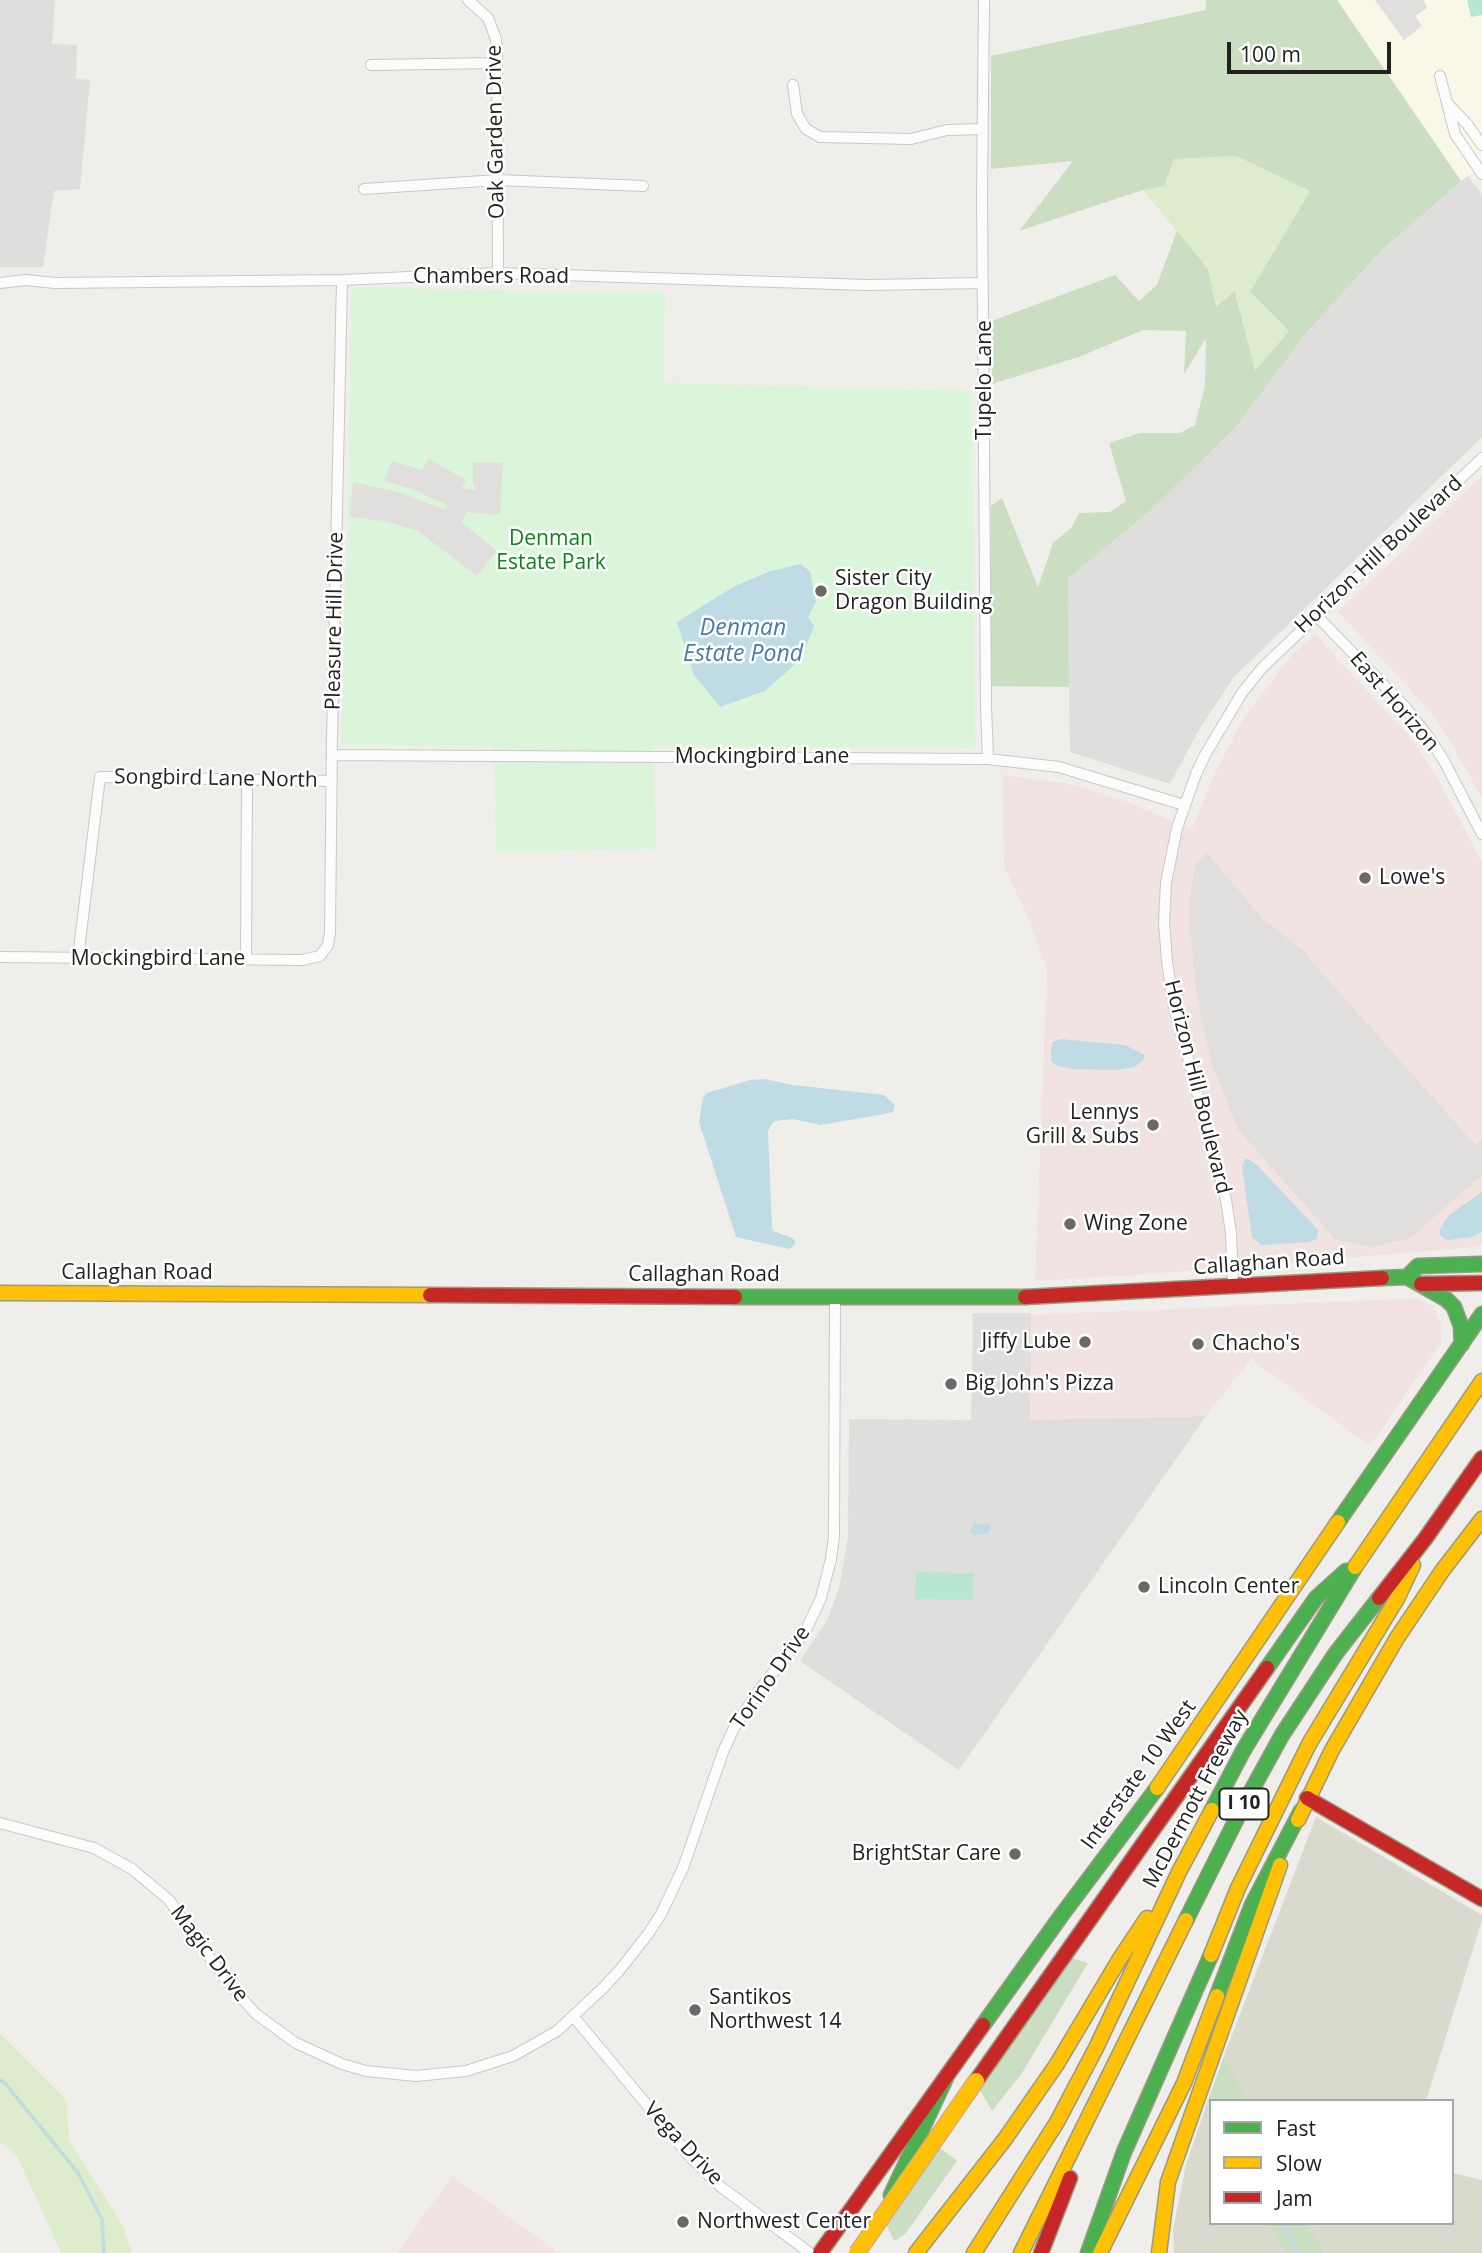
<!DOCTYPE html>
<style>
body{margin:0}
#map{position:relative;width:1482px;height:2253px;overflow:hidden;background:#f0eeeb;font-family:"Open Sans",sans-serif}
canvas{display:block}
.legend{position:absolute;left:1209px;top:2099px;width:245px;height:126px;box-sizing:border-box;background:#fff;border:2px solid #a7a7a7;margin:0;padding:9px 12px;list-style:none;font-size:21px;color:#222}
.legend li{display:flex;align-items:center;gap:14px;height:35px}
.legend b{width:35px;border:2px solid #a7a7a7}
.scale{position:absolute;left:1227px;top:42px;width:164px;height:32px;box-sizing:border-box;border:4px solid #222;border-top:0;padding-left:9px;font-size:21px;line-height:24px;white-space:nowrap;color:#222;-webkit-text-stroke:5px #fff;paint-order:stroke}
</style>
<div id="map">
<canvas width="1482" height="2253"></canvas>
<ul class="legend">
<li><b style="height:9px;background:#4caf50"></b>Fast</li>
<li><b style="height:9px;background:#ffc107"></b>Slow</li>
<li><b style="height:9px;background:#c62828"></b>Jam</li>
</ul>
<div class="scale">100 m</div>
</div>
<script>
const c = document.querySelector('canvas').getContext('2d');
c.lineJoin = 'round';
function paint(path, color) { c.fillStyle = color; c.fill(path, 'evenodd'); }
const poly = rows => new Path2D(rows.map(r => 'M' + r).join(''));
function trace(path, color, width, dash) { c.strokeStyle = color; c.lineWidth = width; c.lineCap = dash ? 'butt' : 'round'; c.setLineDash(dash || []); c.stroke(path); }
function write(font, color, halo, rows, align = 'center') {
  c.font = font + ' "Open Sans",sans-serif'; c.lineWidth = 5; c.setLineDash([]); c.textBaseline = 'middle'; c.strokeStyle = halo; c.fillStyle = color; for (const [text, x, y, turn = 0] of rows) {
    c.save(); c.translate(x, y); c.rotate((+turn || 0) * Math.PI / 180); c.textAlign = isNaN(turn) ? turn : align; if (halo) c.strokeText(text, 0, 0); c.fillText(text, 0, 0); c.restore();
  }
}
paint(poly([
 [0,0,55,0,52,44,77,45,76,79,90,80,80,189,54,191,43,267,0,267],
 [1468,176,1482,195,1482,437,1234,677,1200,728,1170,784,1070,752,1067,578,1151,510,1236,427,1308,331,1383,249,1451,188],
 [973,1313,1031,1313,1031,1420,1206,1416,959,1770,800,1661,827,1620,839,1589,848,1537,849,1419,971,1420]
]), '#dfdedc');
paint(poly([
 [1482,476,1482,798,1452,745,1429,710,1338,612],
 [1315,634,1415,743,1438,779,1482,862,1482,1244,1478,1247,1137,1275,1035,1281,1047,970,1029,920,1004,866,1002,775,1076,785,1128,802,1192,829,1214,775,1245,716,1292,655],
 [1418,1298,1433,1307,1442,1325,1441,1343,1370,1446,1251,1359,1206,1416,1030,1420,1031,1315],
 [452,2176,559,2253,397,2253]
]), '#f1e3e1');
paint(poly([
 [1318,0,1482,0,1482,166,1451,188]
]), '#f8f7e8');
paint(poly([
 [1316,1817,1482,1915,1482,1920,1426,2101,1248,2101,1224,2056],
 [1207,2103,1211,2111,1211,2223,1267,2223,1284,2253,1174,2253,1173,2230,1186,2165],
 [1452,2173,1482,2180,1482,2253,1324,2253,1308,2223,1452,2223]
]), '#d9d9cd');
paint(poly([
 [1236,156,1310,191,1250,292,1289,331,1255,372,1236,292,1216,308,1208,269,1143,190,1164,186,1174,159],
 [0,2034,66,2100,69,2140,123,2226,132,2253,61,2253,17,2156,0,2142]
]), '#ddeccb');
paint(poly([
 [1206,0,1337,0,1461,181,1383,249,1308,331,1236,427,1151,510,1068,578,1069,687,991,686,991,506,1002,498,1038,587,1053,543,1072,527,1079,513,1110,512,1126,501,1109,443,1140,433,1180,433,1195,425,1205,386,1206,338,1184,374,1186,331,1143,330,1079,357,992,384,992,321,1115,275,1139,301,1157,285,1177,231,1208,269,1216,307,1235,291,1255,371,1289,331,1250,292,1310,191,1236,156,1174,159,1164,186,1143,190,1019,231,1073,161,991,169,991,56,1206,10],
 [1068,1957,1088,1963,1022,2073,992,2111,979,2088],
 [1224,2056,1248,2101,1211,2101,1211,2111,1207,2103],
 [940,2148,957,2161,905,2234,894,2241,885,2222],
 [1267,2223,1308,2223,1324,2253,1284,2253]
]), '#cbdec1');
paint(poly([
 [358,287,511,291,665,291,663,383,972,391,975,748,653,746,656,849,496,852,494,745,341,745,349,470,351,293]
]), '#daf5da');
paint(poly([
 [1467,0,1482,0,1482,15,1471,17],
 [916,1572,974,1573,974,1600,915,1599]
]), '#b7e6d2');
paint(poly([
 [1375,0,1424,0,1427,8,1415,16,1422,26,1404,40],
 [429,459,466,480,462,488,477,490,473,484,473,462,503,463,500,515,467,512,461,522,497,551,477,576,418,531,384,521,350,517,353,482,398,492,445,510,447,505,412,489,384,481,392,461,422,470],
 [1207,853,1263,919,1300,948,1475,1145,1482,1140,1482,1175,1410,1238,1372,1247,1335,1239,1238,1129,1211,1061,1198,1003,1190,934,1189,901,1196,863]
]), '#e0dfde');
paint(poly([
 [800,564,810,571,816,602,808,617,814,626,803,654,792,667,765,691,720,707,694,675,677,622,733,587,768,572],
 [1060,1039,1125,1045,1145,1055,1143,1061,1134,1067,1118,1070,1072,1069,1057,1066,1051,1061,1051,1049,1053,1042],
 [764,1079,793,1085,884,1095,895,1105,893,1112,884,1114,820,1125,793,1119,775,1121,771,1125,768,1131,772,1228,773,1231,792,1238,795,1241,795,1245,789,1249,736,1237,699,1122,703,1097,707,1093,750,1080],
 [1246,1158,1256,1164,1318,1230,1317,1239,1309,1242,1261,1245,1252,1237,1242,1167],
 [1482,1192,1482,1232,1472,1237,1448,1240,1442,1237,1440,1234,1440,1229,1448,1216],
 [975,1523,980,1525,987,1523,990,1525,990,1530,988,1533,973,1535,970,1530]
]), '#bfdbe3');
trace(poly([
 [0,2080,5,2083,78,2173,102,2219,104,2253],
 [1224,2096,1227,2101],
 [1284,2223,1298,2253]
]), '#bfdbe3', 3.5);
const street = poly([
 [468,0,488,18,496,39,497,49,498,273],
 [984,0,982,196,986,706,988,759],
 [371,65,497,63],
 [1440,76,1455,134,1482,174],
 [793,85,797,114,806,129,820,137,911,139,947,130,983,129],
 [1447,103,1467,124,1482,145],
 [364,189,498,180,643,186],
 [0,283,26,280,55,283,342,280,498,273,867,285,983,283],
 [1316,615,1406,708,1430,739,1444,761,1482,834],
 [333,755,988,759,1059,767,1184,805],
 [0,957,302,960,320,956,328,945,330,932,332,738,342,280],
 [78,958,100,777,332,781],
 [246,959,247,780],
 [1233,1287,1231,1233,1226,1200,1173,1003,1167,961,1164,922,1166,883,1177,828,1196,774,1205,755,1242,693,1262,668,1482,458],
 [0,1823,94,1848,132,1869,169,1900,228,1983,256,2014,296,2043,342,2064,366,2071,416,2076,466,2071,513,2056,557,2031,601,1990,619,1971,648,1934,661,1914,683,1868,723,1752,734,1728,757,1693,805,1632,821,1598,831,1559,834,1536,835,1297],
 [573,2016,691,2158,721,2187,810,2253]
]);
const fast = poly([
 [1407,1277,1418,1266,1482,1264],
 [1382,1278,1407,1277,1446,1299,1454,1307,1461,1326,1462,1344],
 [735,1297,1025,1297],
 [1338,1522,1482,1314],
 [1267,1668,1316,1598,1346,1571],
 [1212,1810,1243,1751,1355,1567],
 [1186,1920,1244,1804,1282,1735,1336,1653,1379,1598],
 [1217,1996,1252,1905,1301,1811],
 [983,2025,1061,1916,1157,1788],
 [891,2195,946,2078],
 [1088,2253,1124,2152,1211,1955]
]);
const slow = poly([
 [0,1293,430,1295],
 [1355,1567,1482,1381],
 [1157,1788,1338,1522],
 [1298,1820,1332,1750,1397,1638,1442,1571,1482,1519],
 [1211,1955,1238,1888,1309,1744,1398,1597,1413,1565],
 [916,2253,1005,2139,1057,2064,1119,1960,1147,1918],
 [974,2253,1057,2122,1096,2048,1179,1872,1212,1810],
 [1021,2253,1186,1920],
 [1100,2253,1184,2083,1217,1996],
 [1159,2253,1168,2182,1280,1865]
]);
const jam = poly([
 [1421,1284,1482,1283],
 [430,1295,735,1297],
 [1025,1297,1382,1278],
 [1379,1598,1425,1539,1482,1458],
 [1307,1798,1482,1899],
 [976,2081,1267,1668],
 [820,2253,983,2025],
 [1041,2253,1070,2178]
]);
trace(street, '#c9c8c7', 12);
trace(fast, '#999a82', 17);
trace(slow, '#999a82', 17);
trace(jam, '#999a82', 17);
trace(street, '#fdfcfc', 10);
trace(fast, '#4caf50', 14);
trace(slow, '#ffc107', 14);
trace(jam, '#c62828', 14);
const slowBridge = poly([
 [857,2253,976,2081]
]);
trace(slowBridge, '#c5a2ac', 18, []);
trace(slowBridge, '#ffc107', 16);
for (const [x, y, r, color] of [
 [821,591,7,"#6a6968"],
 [1365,878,7,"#6a6968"],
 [1153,1125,7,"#6a6968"],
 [1070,1224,7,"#6a6968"],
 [1085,1342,7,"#6a6968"],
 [1198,1344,7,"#6a6968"],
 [951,1384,7,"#6a6968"],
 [1144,1587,7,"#6a6968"],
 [1015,1854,7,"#6a6968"],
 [695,2010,7,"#6a6968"],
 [683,2222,7,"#6a6968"]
]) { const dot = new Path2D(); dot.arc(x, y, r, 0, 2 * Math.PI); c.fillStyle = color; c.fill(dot); trace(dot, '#fff', 2.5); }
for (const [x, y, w] of [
 [1244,1804,49]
]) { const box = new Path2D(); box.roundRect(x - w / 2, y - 15.5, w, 31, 5); c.fillStyle = '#fff'; c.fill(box); trace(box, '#222', 2); }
write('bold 19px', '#222', null, [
 ["I 10",1244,1804]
]);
write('21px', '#222', '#fff', [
 ["Oak Garden Drive",496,132,-91],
 ["Chambers Road",491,277],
 ["Tupelo Lane",985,380,-90],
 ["Horizon Hill Boulevard",1379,555,-43],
 ["Pleasure Hill Drive",335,621,-89],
 ["East Horizon",1394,702,49],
 ["Mockingbird Lane",762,757],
 ["Songbird Lane North",216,779,1],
 ["Mockingbird Lane",158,959],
 ["Horizon Hill Boulevard",1197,1087,76],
 ["Callaghan Road",1269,1263,-4],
 ["Callaghan Road",137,1273],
 ["Callaghan Road",704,1275],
 ["Torino Drive",771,1678,-55],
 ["Interstate 10 West",1139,1775,-54],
 ["McDermott Freeway",1196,1799,-62],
 ["Magic Drive",209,1954,53],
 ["Vega Drive",683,2144,47]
]);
write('21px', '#0c8416', '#fff', [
 ["Denman",551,539],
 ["Estate Park",551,563]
]);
write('21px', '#222', '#fff', [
 ["Sister City",835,579],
 ["Dragon Building",835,603],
 ["Lowe's",1379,878],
 ["Lennys",1139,1113,"right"],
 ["Grill & Subs",1139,1137,"right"],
 ["Wing Zone",1084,1224],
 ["Jiffy Lube",1071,1342,"right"],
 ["Chacho's",1212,1344],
 ["Big John's Pizza",965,1384],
 ["Lincoln Center",1158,1587],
 ["BrightStar Care",1001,1854,"right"],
 ["Santikos",709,1998],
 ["Northwest 14",709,2022],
 ["Northwest Center",697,2222]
], 'left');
write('italic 23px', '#4a7aab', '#fff', [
 ["Denman",743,628],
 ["Estate Pond",743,654]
]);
</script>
